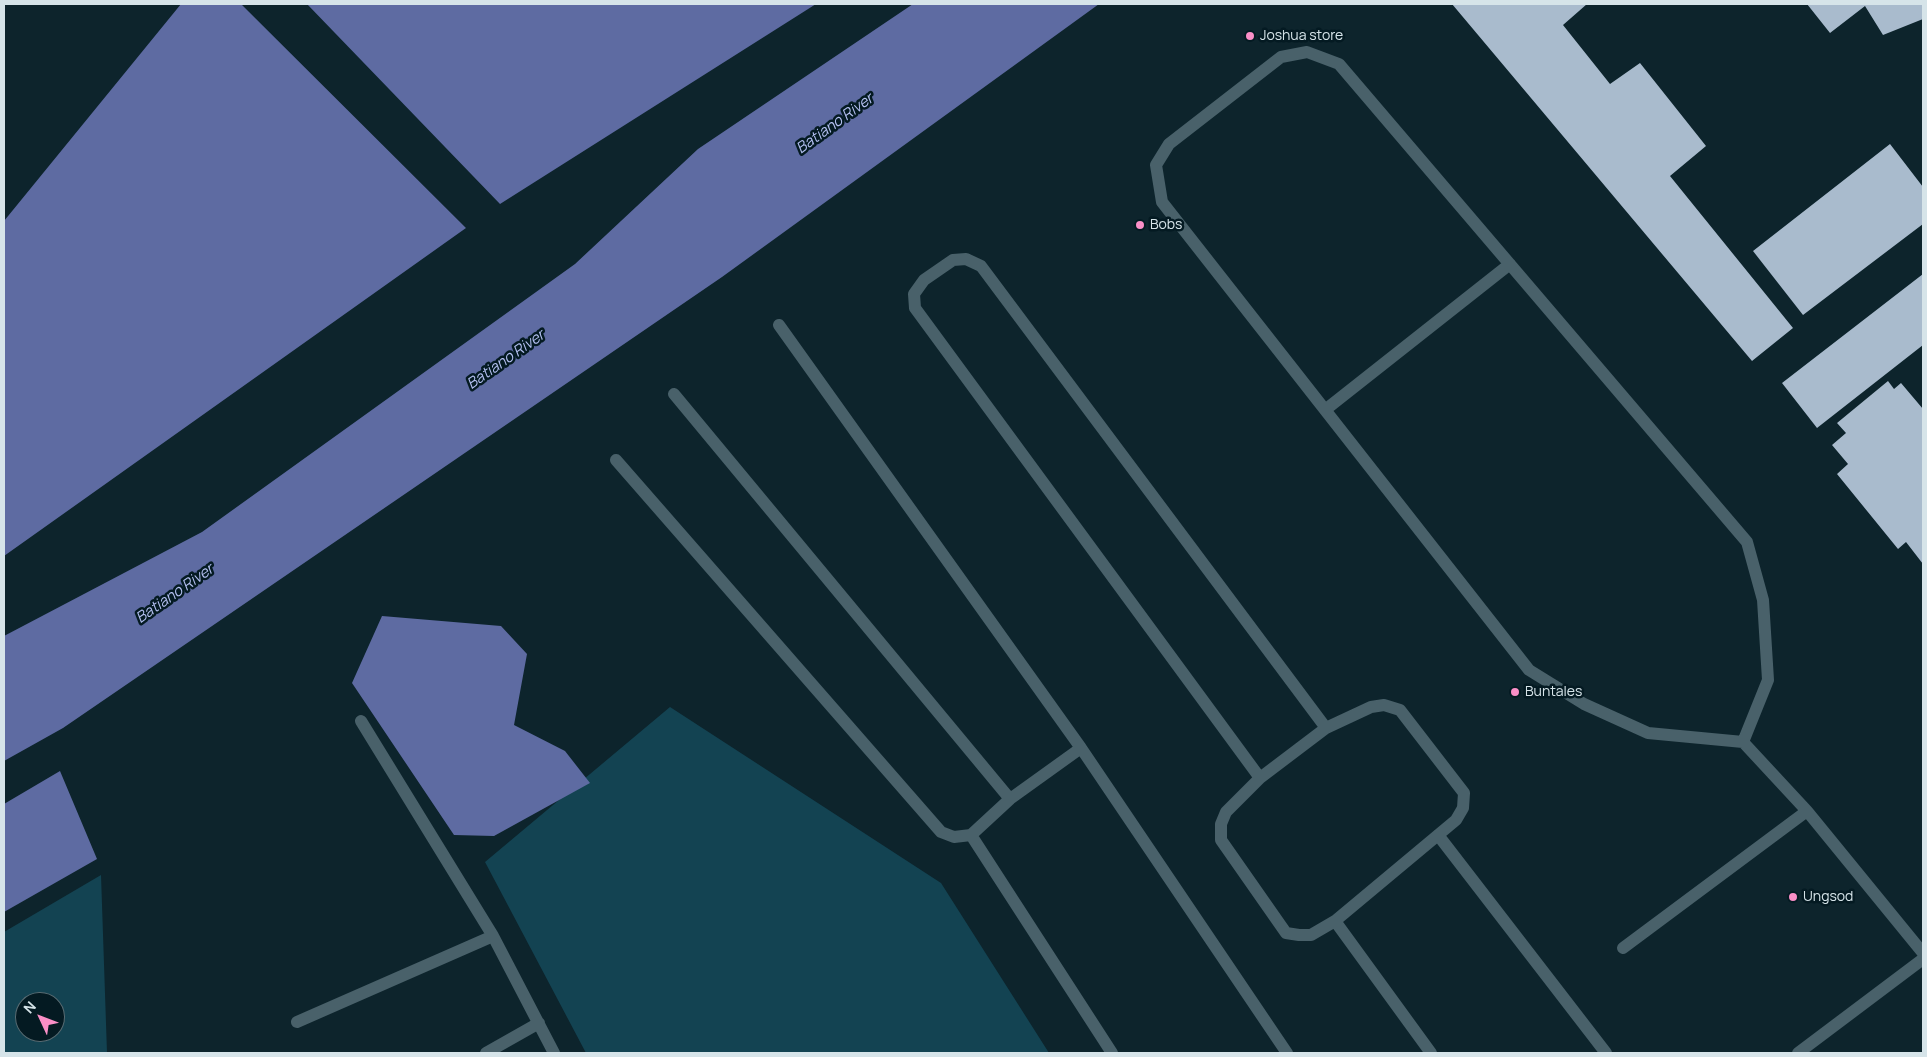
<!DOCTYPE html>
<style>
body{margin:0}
#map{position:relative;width:1927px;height:1057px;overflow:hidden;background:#0d242c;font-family:Manrope,sans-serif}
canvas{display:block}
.frame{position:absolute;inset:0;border:5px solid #d6e4e9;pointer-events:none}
.north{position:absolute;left:15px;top:992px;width:50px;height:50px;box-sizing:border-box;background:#041a22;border:1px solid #586b72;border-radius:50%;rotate:313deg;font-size:14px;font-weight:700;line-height:20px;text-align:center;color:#d6e4e9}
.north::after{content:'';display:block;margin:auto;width:18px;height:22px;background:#fa8fc7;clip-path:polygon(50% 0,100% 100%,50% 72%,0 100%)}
</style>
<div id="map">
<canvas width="1927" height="1057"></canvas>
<div class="frame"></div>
<div class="north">N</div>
</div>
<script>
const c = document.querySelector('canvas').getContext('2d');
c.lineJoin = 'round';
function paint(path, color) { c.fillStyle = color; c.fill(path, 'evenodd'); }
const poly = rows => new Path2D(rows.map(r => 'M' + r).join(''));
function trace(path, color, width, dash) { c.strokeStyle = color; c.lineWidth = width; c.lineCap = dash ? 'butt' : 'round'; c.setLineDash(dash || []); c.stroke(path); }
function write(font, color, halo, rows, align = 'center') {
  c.font = font + ' Manrope,sans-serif'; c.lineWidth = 5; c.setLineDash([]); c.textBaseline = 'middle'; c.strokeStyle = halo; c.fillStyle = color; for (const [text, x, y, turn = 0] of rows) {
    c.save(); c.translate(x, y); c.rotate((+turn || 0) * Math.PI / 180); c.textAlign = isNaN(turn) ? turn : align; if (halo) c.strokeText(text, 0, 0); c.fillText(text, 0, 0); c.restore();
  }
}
paint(poly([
 [670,707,941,883,1049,1053,586,1053,485,862],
 [101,875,107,1053,4,1053,4,932],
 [25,1002,55,1002,55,1032,25,1032]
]), '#134352');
paint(poly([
 [181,4,241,4,466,228,4,556,4,221],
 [307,4,816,4,500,204],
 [913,4,1099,4,722,277,63,728,4,761,4,636,202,532,575,264,698,149],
 [382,616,501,626,527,654,514,725,565,751,590,783,494,836,454,835,352,683],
 [60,771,97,859,4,912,4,804]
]), '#5e6ba2');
paint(poly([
 [1452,4,1587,4,1563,25,1610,84,1640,63,1706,146,1670,176,1793,328,1752,361],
 [1807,4,1923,4,1923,19,1883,35,1865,6,1830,33],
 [1890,144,1923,187,1923,224,1803,315,1753,251],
 [1923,274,1923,345,1817,428,1782,383],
 [1888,381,1894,389,1901,383,1923,409,1923,564,1906,542,1898,549,1837,474,1848,464,1832,445,1846,433,1837,423]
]), '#a9bbcd');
trace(poly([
 [779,325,1081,748,1287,1053],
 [674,394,1010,799],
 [1325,410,1510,264],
 [616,460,941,832,954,837,971,835,1112,1053],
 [1384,705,1400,710,1464,793,1463,808,1456,820,1335,921,1311,935,1299,935,1286,933,1221,840,1221,824,1226,812,1260,778,1326,728,1371,707,1384,705],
 [361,721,493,936,554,1053],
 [1743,742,1768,680,1763,600,1747,542,1339,64,1307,52,1281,57,1169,144,1156,165,1162,202,1529,670,1584,704,1648,733,1743,742,1807,811,1923,953],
 [1260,778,915,308,914,294,924,280,953,260,966,259,981,266,1326,728],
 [971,835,1010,799,1081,748],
 [1438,835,1606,1053],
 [1335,921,1431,1053],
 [1623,948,1807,811],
 [297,1022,493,936],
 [486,1053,539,1023],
 [1798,1053,1923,959]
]), '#49616a', 12);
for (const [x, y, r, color] of [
 [1250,36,5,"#fa8fc7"],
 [1140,225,5,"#fa8fc7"],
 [1515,692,5,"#fa8fc7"],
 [1793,897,5,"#fa8fc7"]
]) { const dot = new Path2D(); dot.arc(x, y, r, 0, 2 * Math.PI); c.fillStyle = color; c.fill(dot); trace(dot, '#041a22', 2); }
write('14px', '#d6e4e9', '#041a22', [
 ["Joshua store",1260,36],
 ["Bobs",1150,225],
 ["Buntales",1525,692],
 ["Ungsod",1803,897]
], 'left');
write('italic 15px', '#b4c0f1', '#041a22', [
 ["Batiano River",835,124,-36],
 ["Batiano River",506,360,-35],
 ["Batiano River",175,594,-35]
]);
</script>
